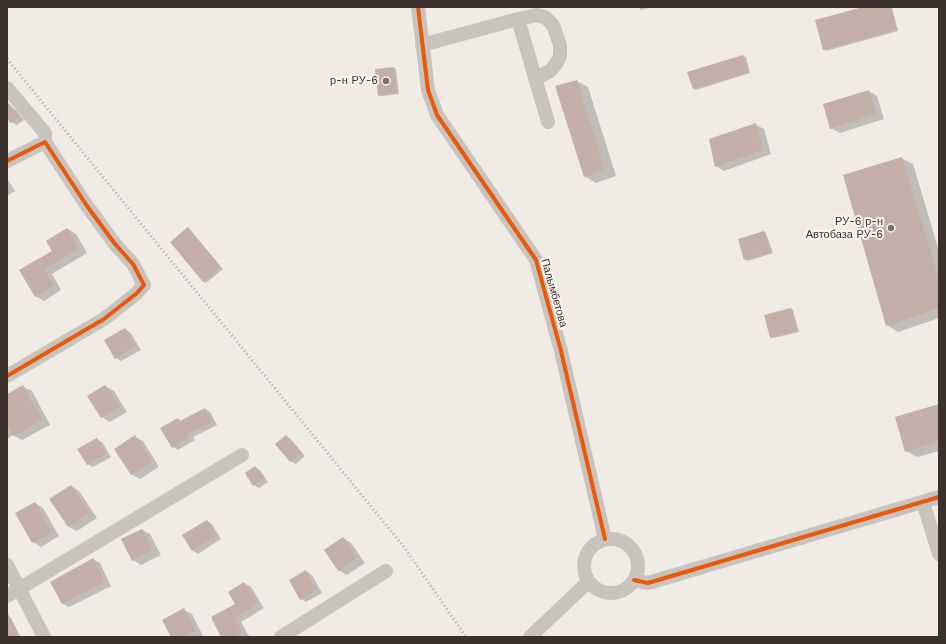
<!DOCTYPE html>
<meta charset="utf-8">
<style>
body{margin:0}
#map{position:relative;width:946px;height:644px;overflow:hidden;background:#f0ebe5;font-family:"Work Sans",sans-serif}
canvas{display:block}
.frame{position:absolute;inset:0;border:8px solid #3b302b;pointer-events:none}
</style>
<div id="map">
<canvas width="946" height="644"></canvas>
<div class="frame"></div>
</div>
<script>
const c = document.querySelector('canvas').getContext('2d');
c.lineJoin = 'round';
function paint(path, color) { c.fillStyle = color; c.fill(path, 'evenodd'); }
const poly = rows => new Path2D(rows.map(r => 'M' + r).join(''));
function trace(path, color, width, dash) { c.strokeStyle = color; c.lineWidth = width; c.lineCap = dash ? 'butt' : 'round'; c.setLineDash(dash || []); c.stroke(path); }
function write(font, color, halo, rows, align = 'center') {
  c.font = font + ' "Work Sans",sans-serif'; c.lineWidth = 4; c.setLineDash([]); c.textBaseline = 'middle'; c.strokeStyle = halo; c.fillStyle = color; for (const [text, x, y, turn = 0] of rows) {
    c.save(); c.translate(x, y); c.rotate((+turn || 0) * Math.PI / 180); c.textAlign = isNaN(turn) ? turn : align; if (halo) c.strokeText(text, 0, 0); c.fillText(text, 0, 0); c.restore();
  }
}
paint(poly([
 [638,7,652,7,641,10],
 [867,7,892,7,898,31,826,51,824,49],
 [743,56,746,57,750,73,696,90,694,89],
 [394,68,396,69,399,94,381,96,379,95],
 [577,81,588,87,616,176,596,183,584,176],
 [869,91,877,96,884,119,840,133,831,128],
 [10,106,16,110,24,120,17,125,11,122,7,116,7,109],
 [756,125,764,129,771,154,724,171,716,166],
 [901,158,913,164,939,251,939,318,898,332,887,325],
 [7,179,15,191,7,196],
 [188,228,223,269,206,283,203,281],
 [68,229,76,234,87,253,52,274,61,290,44,301,35,296,20,270,53,251],
 [764,232,766,233,773,253,748,261,745,259],
 [791,309,793,310,799,332,774,338,771,337],
 [125,329,130,332,141,350,121,361,116,358],
 [105,386,114,391,127,412,110,422,102,417,89,397],
 [23,387,32,391,50,425,22,440,13,435,7,439,7,396],
 [939,405,939,451,917,457,906,451],
 [205,409,210,412,217,425,193,437,195,440,178,450,173,447,178,419,182,421],
 [286,436,291,439,305,456,296,464,290,461],
 [135,437,143,441,159,467,140,479,131,474],
 [97,439,102,442,111,457,93,467,87,464],
 [255,467,260,470,268,482,259,488,254,485],
 [71,486,79,491,97,518,77,531,69,527,51,500],
 [35,503,43,508,59,536,41,547,33,542],
 [207,521,212,524,221,539,198,554,193,551],
 [142,530,150,534,161,555,141,565,133,560],
 [343,538,351,543,365,563,347,575,338,570],
 [93,559,100,563,111,586,69,607,62,603],
 [306,571,312,575,322,593,306,602,301,599],
 [244,583,251,587,264,608,241,622,249,636,222,637,237,605],
 [184,610,192,614,203,636,172,637],
 [9,617,11,618,20,636,7,637,7,618]
]), '#0003');
paint(poly([
 [863,7,890,7,897,30,823,50,815,20],
 [743,55,749,72,693,89,687,72],
 [394,67,397,93,378,96,375,69],
 [577,80,605,170,584,177,555,86],
 [869,90,876,114,830,129,823,104],
 [7,101,19,117,10,123,7,118],
 [756,123,763,150,715,167,709,139],
 [902,157,939,280,939,308,886,326,843,175],
 [188,227,221,267,203,282,170,242],
 [67,228,79,248,44,269,54,285,35,297,19,270,52,251,46,241],
 [764,231,771,252,744,260,738,239],
 [791,308,797,331,770,338,764,315],
 [125,328,136,346,115,359,104,340],
 [23,385,42,420,13,436,7,425,7,394],
 [105,385,120,407,101,418,87,396],
 [939,404,939,441,905,452,895,417],
 [205,408,212,422,188,434,190,437,172,448,160,428,178,418,180,421],
 [135,435,152,462,131,475,114,449],
 [286,435,301,453,290,462,275,444],
 [97,438,106,454,87,465,77,449],
 [255,466,264,478,253,486,245,473],
 [71,485,90,513,68,527,49,499],
 [35,502,52,532,32,543,15,513],
 [207,520,217,536,192,551,182,535],
 [142,529,153,550,132,561,121,539],
 [343,537,357,558,338,571,324,550],
 [93,558,105,582,62,604,50,582],
 [306,570,317,590,300,600,289,580],
 [244,582,258,604,235,618,242,632,233,637,221,637,211,617,235,604,228,592],
 [184,608,195,631,183,637,171,637,162,620],
 [7,612,20,637,7,637]
]), '#c3afa7');
trace(poly([
 [418,7,428,90,437,115,536,260,561,351,605,539],
 [518,19,548,122],
 [422,45,518,19,537,15,546,18,553,25,560,45,560,56,556,64,550,71,535,79],
 [7,88,45,133,45,142],
 [7,161,45,142,87,206,115,244,133,264,144,285,137,293,104,319,7,376],
 [923,502,939,554],
 '584 566a27 27 0 1 1 54 0a27 27 0 1 1-54 0Z',
 [7,565,44,637],
 [634,580,648,583,939,497],
 [7,596,242,455],
 [281,637,386,571],
 [530,637,588,582]
]), '#c9c3be', 14);
trace(poly([
 [7,59,404,547,466,637]
]), '#b1aca8', 3, [1, 3]);
trace(poly([
 [418,7,428,90,437,115,536,260,561,351,605,539],
 [7,161,45,142,87,206,115,244,133,264,144,285,137,293,104,319,7,376],
 [634,580,648,583,939,497]
]), '#e8590c', 4);
for (const [x, y, r, color] of [
 [386,81,4,"#7a716c"],
 [891,228,4,"#7a716c"]
]) { const dot = new Path2D(); dot.arc(x, y, r, 0, 2 * Math.PI); c.fillStyle = color; c.fill(dot); trace(dot, '#fbf5ee', 1.5); }
write('11px', '#3b302b', '#fbf5ee', [
 ["р-н РУ-6",378,81],
 ["РУ-6 р-н",883,222],
 ["Автобаза РУ-6",883,235]
], 'right');
write('11px', '#3b302b', '#fbf5ee', [
 ["Палымбетова",554,293,74]
]);
</script>
